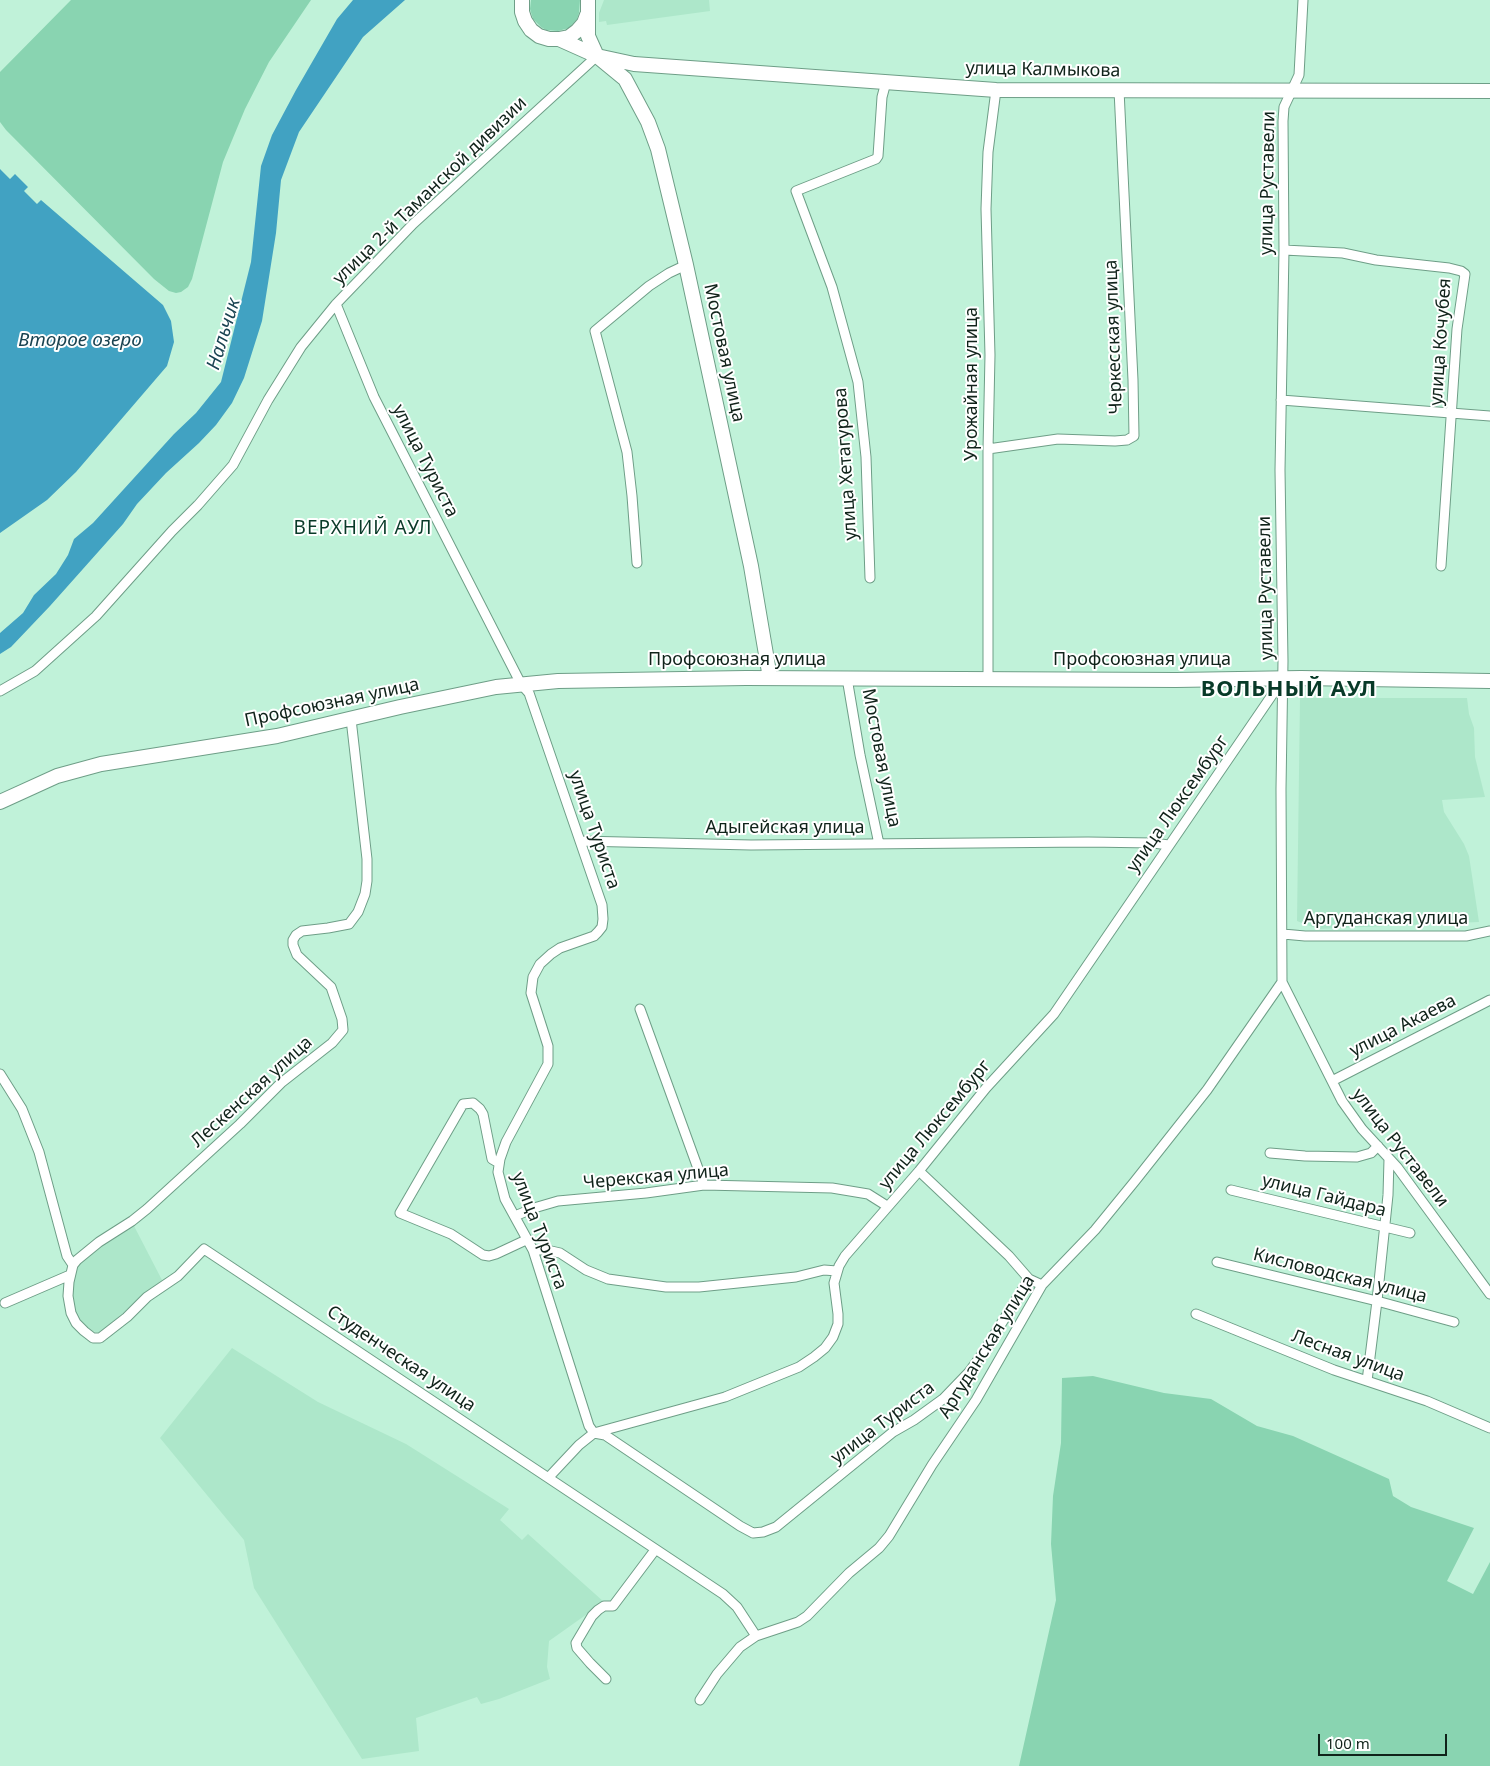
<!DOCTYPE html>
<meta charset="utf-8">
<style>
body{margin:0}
#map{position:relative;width:1490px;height:1766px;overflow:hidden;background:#c0f2d9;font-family:"Noto Sans",sans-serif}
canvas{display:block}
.scale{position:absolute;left:1318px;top:1734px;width:129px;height:22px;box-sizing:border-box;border:2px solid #10231a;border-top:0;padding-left:6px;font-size:15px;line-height:18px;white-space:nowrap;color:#10231a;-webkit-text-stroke:4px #fff;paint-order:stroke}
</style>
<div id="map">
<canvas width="1490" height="1766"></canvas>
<div class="scale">100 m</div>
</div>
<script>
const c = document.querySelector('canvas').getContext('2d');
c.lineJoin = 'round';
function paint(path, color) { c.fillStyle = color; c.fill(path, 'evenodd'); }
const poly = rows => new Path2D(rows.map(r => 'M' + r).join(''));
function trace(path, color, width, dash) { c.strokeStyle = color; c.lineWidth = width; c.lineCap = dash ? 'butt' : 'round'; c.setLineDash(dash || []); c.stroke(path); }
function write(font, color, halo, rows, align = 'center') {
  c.font = font + ' "Noto Sans",sans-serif'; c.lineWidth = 4; c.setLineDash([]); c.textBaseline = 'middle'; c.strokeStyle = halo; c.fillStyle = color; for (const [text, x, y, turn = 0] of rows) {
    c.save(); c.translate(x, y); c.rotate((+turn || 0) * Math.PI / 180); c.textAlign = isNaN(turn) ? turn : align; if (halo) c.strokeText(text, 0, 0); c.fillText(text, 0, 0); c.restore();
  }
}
paint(poly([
 [604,0,709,0,710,11,607,25,606,21,599,22,599,13],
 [1300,698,1467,698,1469,714,1474,728,1475,757,1485,797,1442,800,1444,812,1464,844,1469,856,1479,922,1318,929,1297,921],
 [133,1224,163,1282,133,1304,101,1332,95,1332,85,1327,78,1319,69,1292,73,1273,81,1259],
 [232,1348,318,1402,406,1444,509,1509,500,1520,522,1540,528,1534,604,1602,549,1641,547,1667,550,1679,499,1699,481,1704,477,1697,416,1718,419,1751,362,1759,254,1588,244,1540,160,1438]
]), '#ade7ca');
paint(poly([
 [71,0,311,0,269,62,245,109,223,162,192,279,188,287,181,292,176,293,169,291,154,279,6,130,0,122,0,72],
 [531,0,580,0,579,13,577,19,569,28,558,31,546,30,541,27,533,19,530,9],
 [1093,1376,1164,1393,1211,1399,1257,1426,1293,1436,1389,1479,1393,1496,1411,1507,1474,1528,1447,1581,1473,1594,1490,1562,1490,1766,1019,1766,1056,1600,1051,1544,1053,1496,1061,1443,1062,1378]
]), '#89d4b1');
paint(poly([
 [353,0,405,0,363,37,299,132,281,180,276,233,262,321,244,378,232,403,216,425,199,443,166,473,137,504,123,524,50,606,11,647,0,654,0,633,23,613,34,595,56,574,68,555,74,539,93,523,174,434,196,413,221,382,251,262,261,166,272,135,296,90,337,19],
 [0,169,10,179,15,174,28,187,24,191,37,204,41,200,163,305,171,321,174,342,167,366,76,472,47,500,0,533]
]), '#41a2c2');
const street = poly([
 [1303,0,1299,75,1284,107,1283,121,1284,250,1280,470,1283,661,1281,789,1282,982,1342,1101,1362,1129,1397,1167,1490,1294],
 [1284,250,1343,253,1376,260,1449,268,1461,271,1465,274,1457,329,1441,566],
 [336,304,374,397,521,684,529,693,602,905,603,919,602,927,598,932,594,936,560,948,551,954,540,964,533,977,531,993,548,1046,548,1064,506,1142,500,1159,498,1172,505,1199,533,1250,589,1426,594,1433,605,1435,740,1526,753,1533,763,1532,776,1527,893,1432,914,1420,943,1399,969,1372,983,1353,1029,1279],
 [1281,400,1490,416],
 [988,449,1058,439,1115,441,1127,440,1134,436,1133,380,1119,90],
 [637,563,632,496,627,452,595,331,649,286,669,273,686,265],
 [870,578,866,457,858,382,832,287,796,191,876,159,878,156,882,97,886,82],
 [847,678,860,755,879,844],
 [988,679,988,449,990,355,986,209,988,152,996,90],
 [0,691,35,671,96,616,172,531,198,505,233,465,268,400,301,347,336,304,413,224,597,56],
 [351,719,367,859,367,881,365,894,358,912,349,924,328,928,302,931,296,935,293,940,293,945,297,955,331,987,342,1019,343,1030,332,1043,281,1083,240,1124,147,1209,132,1221,99,1242,77,1260,73,1265,69,1282,68,1296,71,1313,76,1323,84,1331,93,1338,100,1338,127,1317,147,1297,178,1276,204,1249,723,1594,737,1607,756,1636],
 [580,841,751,845,1088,842,1153,843,1169,845],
 [1283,934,1305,936,1466,936,1490,931],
 [640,1009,704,1185],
 [0,1074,22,1109,39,1152,67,1256,73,1265],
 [1332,1081,1490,1000],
 [1270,1153,1305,1156,1357,1157,1371,1153,1378,1146],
 [499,1163,492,1159,483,1114,480,1109,473,1103,463,1104,400,1213,451,1234,483,1255,489,1256,496,1254,526,1240],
 [919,1171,1009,1256,1029,1279,1042,1285],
 [1231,1190,1410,1233],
 [515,1216,534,1208,558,1201,646,1193,704,1185,832,1188,868,1194,887,1206],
 [533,1250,547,1250,560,1253,586,1270,608,1279,666,1287,699,1287,796,1277,824,1270,837,1271],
 [1217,1262,1377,1301,1454,1322],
 [5,1303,70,1275],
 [1196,1314,1334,1370,1427,1401,1490,1428],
 [1367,1381,1377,1301,1388,1195,1389,1159],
 [549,1477,579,1445,594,1433,725,1397,799,1367,814,1357,825,1348,833,1337,838,1324,838,1314,834,1283,839,1266,845,1256,919,1171,986,1088,1054,1014,1283,679],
 [606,1679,590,1663,577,1648,576,1643,592,1616,598,1610,604,1606,613,1606,655,1550],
 [700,1700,717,1674,740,1647,756,1636,798,1622,807,1616,849,1573,879,1548,889,1536,932,1465,976,1400,1042,1285,1095,1230,1135,1181,1207,1090,1282,982]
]);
const secondary = poly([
 [522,0,522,12,525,21,531,30,539,36,549,39,559,39,569,37,577,31,584,23,587,15],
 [588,0,588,36,597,56,625,79,648,122,658,149,686,265,751,566,770,678],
 [559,39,597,56,634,64,996,90,1490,91],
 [0,802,57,776,101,764,277,736,400,707,496,687,558,681,746,678,1176,680,1301,678,1490,681]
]);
trace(street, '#6e9e87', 11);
trace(secondary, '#6e9e87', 16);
trace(street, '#fff', 9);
trace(secondary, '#fff', 14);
write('18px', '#10231a', '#fff', [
 ["улица Калмыкова",1043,70,1],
 ["улица Руставели",1268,183,-89],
 ["улица 2-й Таманской дивизии",430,191,-44],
 ["Черкесская улица",1114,337,-92],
 ["улица Кочубея",1441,342,-86],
 ["Мостовая улица",724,353,78],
 ["Урожайная улица",972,384,-90],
 ["улица Туриста",425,461,63],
 ["улица Хетагурова",846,464,-94],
 ["улица Руставели",1266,588,-91],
 ["Профсоюзная улица",737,660],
 ["Профсоюзная улица",1142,660],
 ["Профсоюзная улица",332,703,-12],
 ["Мостовая улица",881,758,79],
 ["улица Люксембург",1178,804,-55],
 ["Адыгейская улица",785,828],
 ["улица Туриста",594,830,71],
 ["Аргуданская улица",1386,919],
 ["улица Акаева",1403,1026,-27],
 ["Лескенская улица",252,1092,-42],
 ["улица Люксембург",935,1125,-50],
 ["улица Руставели",1400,1148,52],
 ["Черекская улица",656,1177,-5],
 ["улица Гайдара",1324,1196,14],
 ["улица Туриста",539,1231,69],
 ["Кисловодская улица",1340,1276,14],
 ["Аргуданская улица",987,1347,-58],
 ["Лесная улица",1348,1356,20],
 ["Студенческая улица",401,1359,34],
 ["улица Туриста",883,1423,-37]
]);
write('italic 19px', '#1a4452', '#fff', [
 ["Нальчик",224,334,-73],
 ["Второе озеро",80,341]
]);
c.letterSpacing = '1px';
write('19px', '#083a28', '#fff', [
 ["ВЕРХНИЙ АУЛ",363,529]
]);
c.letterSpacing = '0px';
c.letterSpacing = '1px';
write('bold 22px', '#083a28', '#fff', [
 ["ВОЛЬНЫЙ АУЛ",1289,690]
]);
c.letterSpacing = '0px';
</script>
